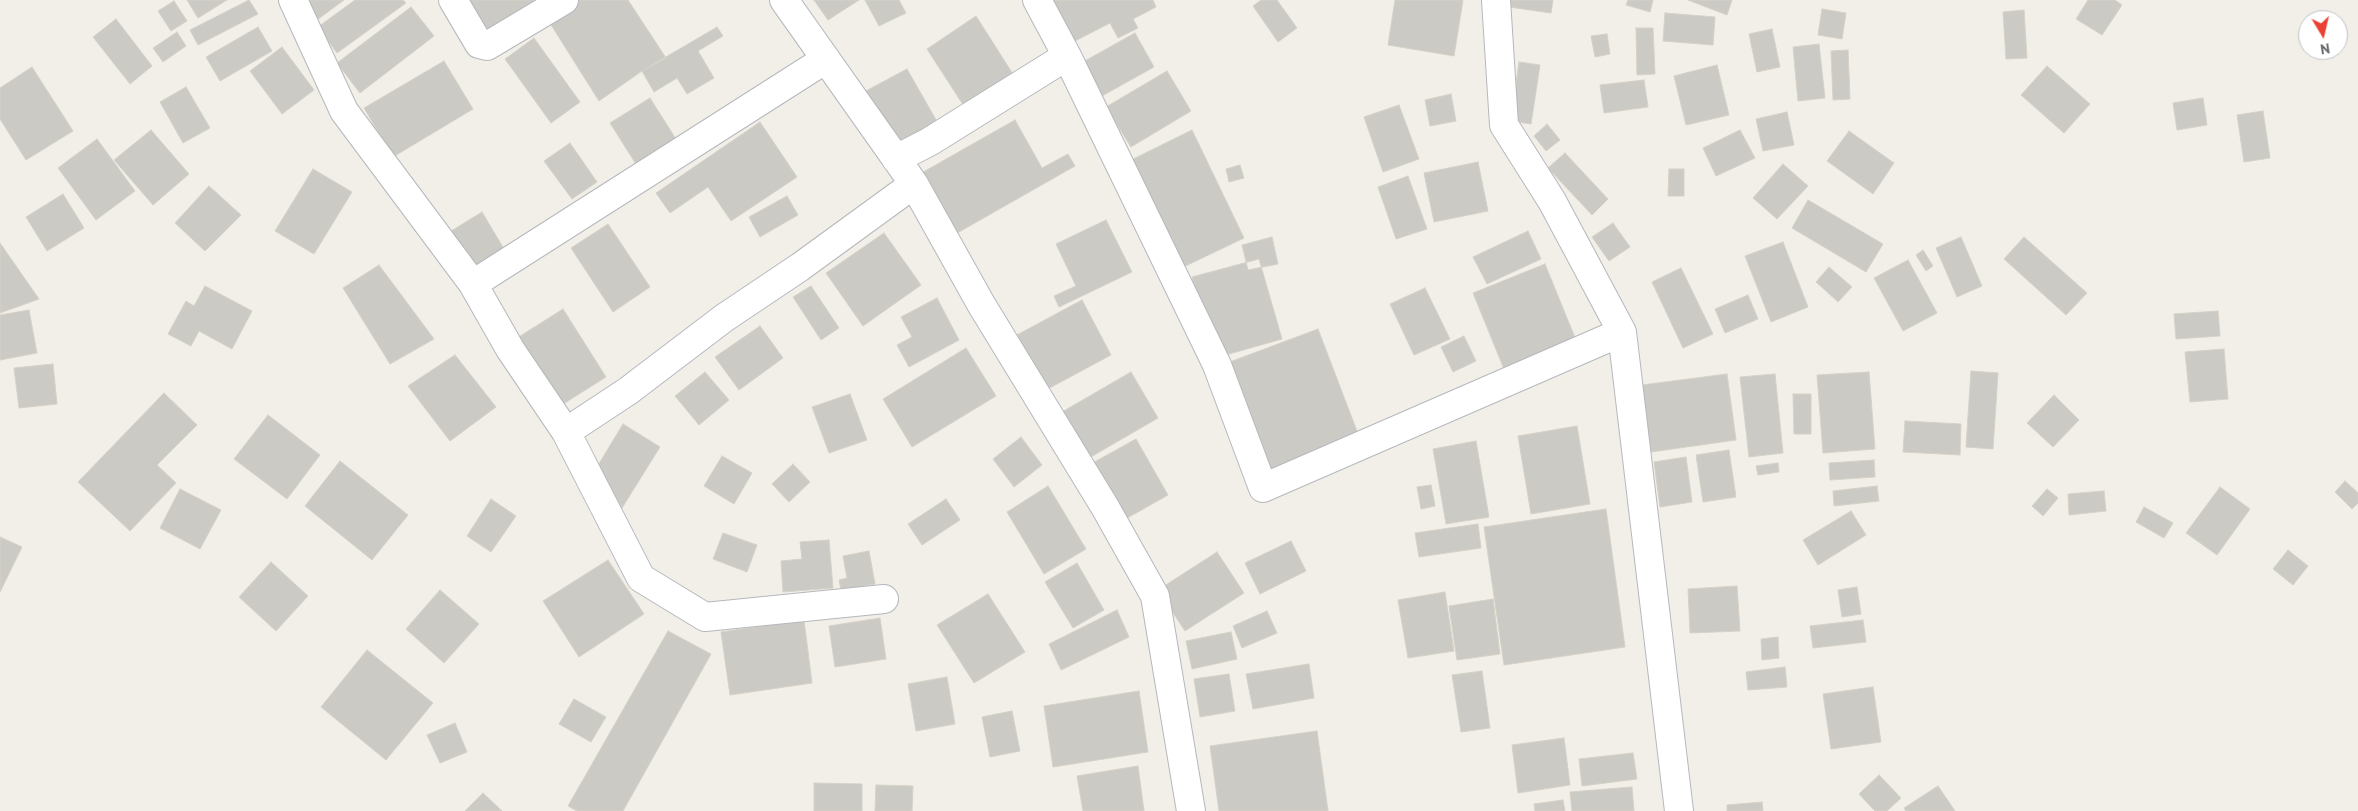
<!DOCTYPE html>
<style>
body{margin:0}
#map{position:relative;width:2358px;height:811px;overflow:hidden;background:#f1efe8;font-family:"PT Sans",sans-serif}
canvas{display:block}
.north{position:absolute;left:2298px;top:10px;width:50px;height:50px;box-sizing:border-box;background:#fff;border:1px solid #bfc1c3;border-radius:50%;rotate:171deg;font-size:14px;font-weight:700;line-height:20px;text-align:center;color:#5f6368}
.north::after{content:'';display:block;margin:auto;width:18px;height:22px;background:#ea4335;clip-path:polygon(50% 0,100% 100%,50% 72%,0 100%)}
</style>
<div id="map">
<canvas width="2358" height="811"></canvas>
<div class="north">N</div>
</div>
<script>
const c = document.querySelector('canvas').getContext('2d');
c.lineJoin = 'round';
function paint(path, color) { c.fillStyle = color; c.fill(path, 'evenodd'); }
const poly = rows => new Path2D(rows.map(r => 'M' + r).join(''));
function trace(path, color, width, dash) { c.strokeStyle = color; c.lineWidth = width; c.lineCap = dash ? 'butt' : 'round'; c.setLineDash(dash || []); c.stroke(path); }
const building = poly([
 [187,0,227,0,198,18,187,0],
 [249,0,258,14,198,45,190,30,249,0],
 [302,0,344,0,317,20,302,0],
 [355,0,403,0,406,3,337,53,318,27,355,0],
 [459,0,540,0,485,38,459,0],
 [579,0,628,0,666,58,642,71,599,101,548,20,579,0],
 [814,0,859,0,828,20,814,0],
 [865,0,899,0,906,13,879,26,865,0],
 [1053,0,1153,0,1156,7,1133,19,1138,28,1118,38,1110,23,1075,41,1053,0],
 [1261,0,1277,0,1297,28,1278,42,1253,6,1261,0],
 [1395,0,1463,0,1454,56,1388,45,1395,0],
 [1510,0,1553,0,1551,13,1509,7,1510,0],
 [1628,0,1653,0,1650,12,1626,5,1628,0],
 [1688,0,1732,0,1727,15,1688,0],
 [2088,0,2115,0,2122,5,2102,35,2076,19,2088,0],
 [174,1,187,21,171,31,158,11,174,1],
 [411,7,434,36,360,93,337,63,411,7],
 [1822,9,1846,13,1842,39,1818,35,1822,9],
 [2024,10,2027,58,2006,59,2003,12,2024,10],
 [1665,13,1715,17,1713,45,1663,41,1665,13],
 [976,16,1018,82,969,114,927,49,976,16],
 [116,19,152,66,130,84,93,37,116,19],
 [258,27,272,51,220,81,206,57,258,27],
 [717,27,723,36,698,51,714,78,687,94,677,78,654,92,642,71,717,27],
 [1636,28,1653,28,1655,74,1637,75,1636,28],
 [1772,29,1780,67,1757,72,1749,34,1772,29],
 [177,32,186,46,163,62,153,48,177,32],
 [1135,33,1154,67,1093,101,1074,67,1135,33],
 [1607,34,1610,54,1595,57,1591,36,1607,34],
 [534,38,580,102,551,123,505,59,534,38],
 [1819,44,1825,98,1798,101,1793,47,1819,44],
 [282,47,314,90,282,114,250,71,282,47],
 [1848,50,1850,99,1833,100,1831,51,1848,50],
 [444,61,473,109,393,157,364,108,444,61],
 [1519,62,1540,65,1531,124,1511,121,1519,62],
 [1717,65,1729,115,1686,125,1674,76,1717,65],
 [2047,66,2090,104,2064,133,2021,95,2047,66],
 [32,67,73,131,26,160,0,119,0,88,32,67],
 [907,69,939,125,893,150,862,93,907,69],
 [1167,71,1191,111,1131,147,1106,107,1167,71],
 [1644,80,1648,107,1604,113,1600,85,1644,80],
 [186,87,210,128,183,143,160,102,186,87],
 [1451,94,1456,121,1430,126,1425,100,1451,94],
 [650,98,681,147,641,172,610,123,650,98],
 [2203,98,2207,125,2177,130,2173,103,2203,98],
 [1399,105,1419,159,1383,172,1364,117,1399,105],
 [2263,111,2270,158,2244,162,2237,115,2263,111],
 [1787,112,1794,145,1763,151,1756,119,1787,112],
 [1015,120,1042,168,1068,154,1075,166,952,236,918,175,1015,120],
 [760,122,797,177,731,221,708,187,670,213,656,193,760,122],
 [1547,124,1560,140,1546,151,1534,136,1547,124],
 [151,130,189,174,153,205,114,160,151,130],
 [1192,130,1244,238,1175,271,1123,164,1192,130],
 [1740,130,1755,158,1716,176,1703,148,1740,130],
 [1849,131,1894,163,1873,194,1827,161,1849,131],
 [97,139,135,191,96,220,58,168,97,139],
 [570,143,597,182,572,199,544,161,570,143],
 [1565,153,1608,199,1592,215,1548,168,1565,153],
 [1478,162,1488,211,1434,222,1424,173,1478,162],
 [1783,164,1808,186,1777,219,1753,198,1783,164],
 [1240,165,1244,178,1229,182,1226,169,1240,165],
 [313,169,352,192,314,254,275,231,313,169],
 [1669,169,1684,169,1684,196,1668,196,1669,169],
 [1408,176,1427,229,1396,239,1378,187,1408,176],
 [209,186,241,215,205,251,175,223,209,186],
 [63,194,84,228,47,251,26,217,63,194],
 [787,196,798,215,760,237,749,217,787,196],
 [1808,200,1883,244,1866,272,1792,228,1808,200],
 [482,212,504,249,470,269,448,233,482,212],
 [1106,220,1132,272,1059,307,1054,296,1076,286,1056,244,1106,220],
 [1613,223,1630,247,1609,261,1592,237,1613,223],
 [608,224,650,287,613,312,571,248,608,224],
 [1528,231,1541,259,1487,284,1473,257,1528,231],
 [884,233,921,285,863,326,826,273,884,233],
 [1272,237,1278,264,1248,270,1242,245,1272,237],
 [1961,237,1982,286,1957,297,1936,248,1961,237],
 [2024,237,2087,293,2066,315,2004,259,2024,237],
 [1783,242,1808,307,1771,322,1745,256,1783,242],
 [0,243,39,299,0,313,0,243],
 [1923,250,1933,266,1926,271,1916,255,1923,250],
 [1259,259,1282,339,1215,358,1192,277,1259,259],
 [1908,260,1937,313,1903,331,1874,278,1908,260],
 [1545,264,1578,345,1506,374,1473,293,1545,264],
 [379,265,434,339,390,364,343,288,379,265],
 [1829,267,1852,287,1838,302,1816,282,1829,267],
 [1681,268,1713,334,1683,348,1652,282,1681,268],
 [205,286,252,311,232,349,199,331,191,346,168,334,186,301,194,306,205,286],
 [811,286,839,328,821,340,793,297,811,286],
 [1425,288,1450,339,1414,355,1390,304,1425,288],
 [1748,295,1758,319,1725,333,1715,309,1748,295],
 [937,298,959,340,909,367,897,345,912,337,901,317,937,298],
 [1082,300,1111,355,1044,391,1015,336,1082,300],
 [563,309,606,377,557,408,514,340,563,309],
 [29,310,37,353,0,360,0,315,29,310],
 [2218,311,2220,336,2176,339,2174,314,2218,311],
 [760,326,783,358,739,390,715,357,760,326],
 [1318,329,1360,439,1269,473,1227,363,1318,329],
 [1464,336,1476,361,1453,372,1441,347,1464,336],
 [966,348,996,396,912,447,883,399,966,348],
 [2224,349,2228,399,2190,402,2185,352,2224,349],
 [455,355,496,407,450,441,408,386,455,355],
 [53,364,57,404,19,408,14,368,53,364],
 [1971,371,1998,373,1993,449,1966,447,1971,371],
 [705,372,729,400,699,425,675,396,705,372],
 [1131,372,1158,418,1089,458,1062,412,1131,372],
 [1869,372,1875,449,1823,453,1817,375,1869,372],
 [1727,374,1736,440,1651,452,1642,385,1727,374],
 [1775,374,1783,453,1749,457,1740,377,1775,374],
 [164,393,197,425,157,465,176,483,130,531,78,482,164,393],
 [850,394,867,440,829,453,812,407,850,394],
 [1793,394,1811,394,1811,434,1794,434,1793,394],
 [2054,395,2079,420,2053,447,2027,423,2054,395],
 [268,415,320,455,287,499,234,459,268,415],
 [1905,421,1961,424,1960,455,1903,452,1905,421],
 [623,424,660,447,622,508,597,467,623,424],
 [1577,426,1590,504,1531,514,1518,436,1577,426],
 [1021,437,1042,465,1014,487,993,459,1021,437],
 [1136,439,1168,495,1122,521,1089,465,1136,439],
 [1476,441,1489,517,1446,524,1433,449,1476,441],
 [1729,450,1736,497,1703,502,1696,455,1729,450],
 [722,456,752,473,734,504,704,486,722,456],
 [1686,457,1692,502,1660,507,1654,462,1686,457],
 [1874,460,1875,477,1830,480,1829,463,1874,460],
 [340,461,408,515,372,560,305,506,340,461],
 [1778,463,1779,472,1758,475,1756,466,1778,463],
 [793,464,810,482,789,502,772,484,793,464],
 [2345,481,2358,493,2358,503,2352,509,2335,492,2345,481],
 [1431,485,1435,506,1421,509,1417,487,1431,485],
 [1048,486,1086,549,1044,574,1007,512,1048,486],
 [1877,486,1879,501,1834,506,1833,491,1877,486],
 [2220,487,2250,509,2217,555,2186,533,2220,487],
 [180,489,221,510,200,549,160,528,180,489],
 [2047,489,2058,498,2043,516,2032,506,2047,489],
 [2104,491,2106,511,2069,515,2068,494,2104,491],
 [491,499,516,516,491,552,467,536,491,499],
 [946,499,960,520,922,545,908,524,946,499],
 [2144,507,2173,523,2164,538,2136,522,2144,507],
 [1606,509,1625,647,1504,665,1484,527,1606,509],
 [1851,511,1866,535,1818,565,1803,540,1851,511],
 [1478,524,1481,548,1419,557,1415,533,1478,524],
 [723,533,757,545,747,572,713,559,723,533],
 [0,537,22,547,0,592,0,537],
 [829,540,833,588,783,592,781,561,802,559,800,542,829,540],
 [1291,541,1306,571,1260,594,1245,563,1291,541],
 [2288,550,2308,566,2293,585,2273,569,2288,550],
 [869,551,875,584,841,590,839,580,847,578,843,556,869,551],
 [1217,552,1244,593,1185,631,1158,590,1217,552],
 [608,560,644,614,579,657,543,601,608,560],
 [271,562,308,596,276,631,239,597,271,562],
 [1077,563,1104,610,1073,628,1045,582,1077,563],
 [1737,586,1740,631,1690,633,1688,589,1737,586],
 [1857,587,1861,614,1842,617,1838,590,1857,587],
 [440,590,479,624,444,663,406,629,440,590],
 [1445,592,1454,651,1408,658,1398,600,1445,592],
 [988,594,1025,652,974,683,937,625,988,594],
 [1493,599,1500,654,1457,660,1449,606,1493,599],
 [1117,610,1129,637,1061,670,1049,644,1117,610],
 [1267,611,1277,633,1242,648,1233,626,1267,611],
 [880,618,886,659,835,667,829,626,880,618],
 [804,620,812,683,730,695,721,632,804,620],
 [1863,620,1866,642,1813,648,1810,626,1863,620],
 [668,631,711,654,623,811,577,811,568,806,668,631],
 [1231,632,1237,659,1192,669,1186,641,1231,632],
 [1778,637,1779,658,1762,660,1761,639,1778,637],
 [367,650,433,703,386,760,321,707,367,650],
 [1309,664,1314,698,1253,709,1246,674,1309,664],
 [1785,667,1787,687,1748,690,1746,672,1785,667],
 [1482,671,1490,728,1461,732,1452,675,1482,671],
 [1229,674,1235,711,1200,717,1194,679,1229,674],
 [947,677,955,724,916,731,908,684,947,677],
 [1873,687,1881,742,1831,749,1823,694,1873,687],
 [1139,691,1148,752,1053,767,1044,706,1139,691],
 [574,699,606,717,591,742,559,724,574,699],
 [1012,711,1020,751,990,757,982,717,1012,711],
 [455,723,467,752,440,763,427,735,455,723],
 [1317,731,1328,811,1219,811,1210,746,1317,731],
 [1564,738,1570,785,1518,793,1512,745,1564,738],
 [1633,753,1637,779,1582,786,1579,759,1633,753],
 [1138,766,1144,811,1083,811,1077,776,1138,766],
 [1879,775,1901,798,1887,811,1875,811,1859,794,1879,775],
 [814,783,862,784,862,811,814,811,814,783],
 [876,785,913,786,912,811,875,811,876,785],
 [1938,786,1955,811,1906,811,1904,808,1938,786],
 [1632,787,1634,811,1572,811,1570,792,1632,787],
 [483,793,502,811,465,811,483,793],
 [1563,800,1565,811,1535,811,1534,804,1563,800],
 [1762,802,1763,811,1727,811,1727,805,1762,802]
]);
paint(building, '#cccac5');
trace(building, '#d6d1c6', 1);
const minor = poly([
 [293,0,344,111,473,284,510,349,566,432,641,578,705,617,884,599],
 [453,0,479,44,487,46,564,0],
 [784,0,914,184,981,304,1105,507,1155,596,1191,811],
 [1037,0,1067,56,1217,365,1263,488,1622,332],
 [1496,0,1504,125,1552,201,1622,332,1679,811],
 [896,159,929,142,1067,56],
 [473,284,826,59],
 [566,432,628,391,724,318,800,267,914,184]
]);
trace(minor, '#b5b8bc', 30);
trace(minor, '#fff', 28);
</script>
